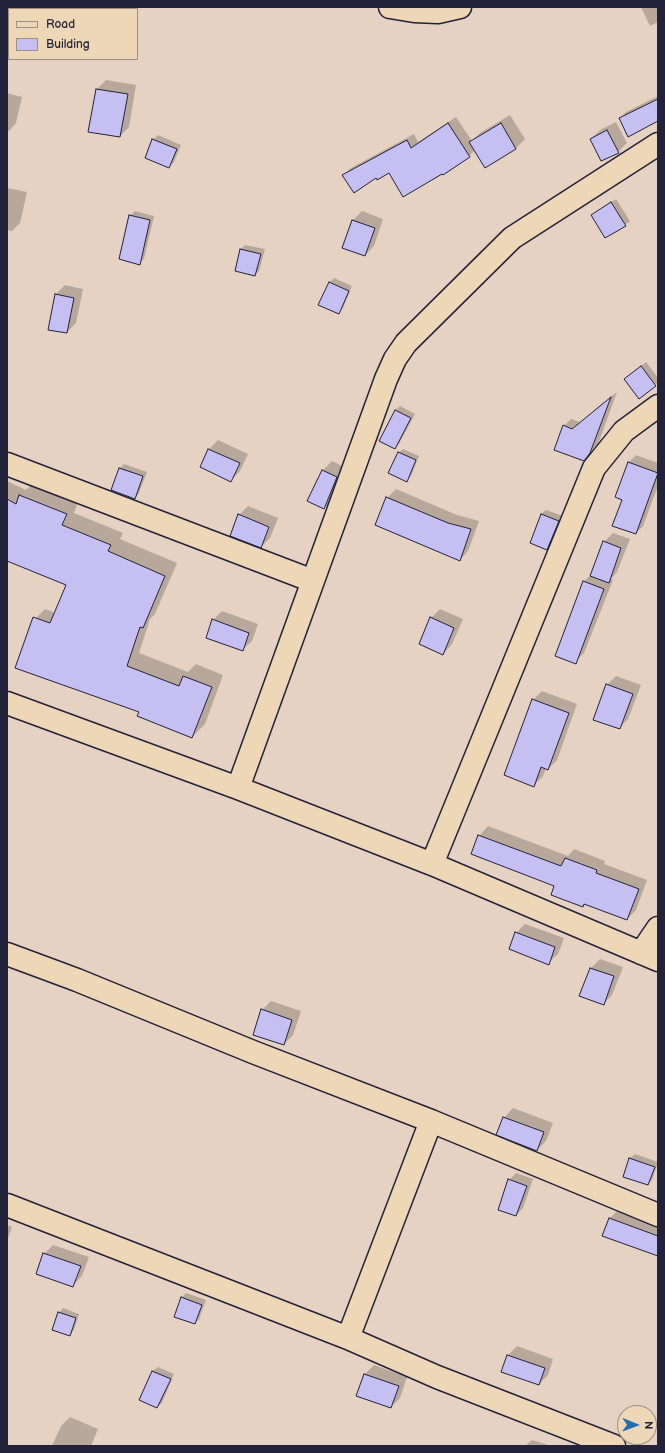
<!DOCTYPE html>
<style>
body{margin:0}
#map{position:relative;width:665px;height:1453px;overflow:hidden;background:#e5d2c2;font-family:"Balsamiq Sans",sans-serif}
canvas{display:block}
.frame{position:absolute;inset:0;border:8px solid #22223b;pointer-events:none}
.legend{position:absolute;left:8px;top:8px;width:130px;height:52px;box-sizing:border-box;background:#edd7b6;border:1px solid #9c8f85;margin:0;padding:5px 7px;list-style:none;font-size:12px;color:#22223b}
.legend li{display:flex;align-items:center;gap:8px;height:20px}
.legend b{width:20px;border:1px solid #9c8f85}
.north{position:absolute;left:617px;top:1405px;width:40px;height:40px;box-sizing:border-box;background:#edd7b6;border:1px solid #9c8f85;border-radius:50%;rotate:91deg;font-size:11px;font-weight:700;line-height:16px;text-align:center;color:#22223b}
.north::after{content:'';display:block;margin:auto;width:14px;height:18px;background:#1f6fb2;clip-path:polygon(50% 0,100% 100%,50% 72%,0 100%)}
</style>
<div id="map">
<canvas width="665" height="1453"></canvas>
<div class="frame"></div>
<ul class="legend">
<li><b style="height:5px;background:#edd7b6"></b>Road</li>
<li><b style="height:11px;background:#c6c0f2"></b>Building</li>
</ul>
<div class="north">N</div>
</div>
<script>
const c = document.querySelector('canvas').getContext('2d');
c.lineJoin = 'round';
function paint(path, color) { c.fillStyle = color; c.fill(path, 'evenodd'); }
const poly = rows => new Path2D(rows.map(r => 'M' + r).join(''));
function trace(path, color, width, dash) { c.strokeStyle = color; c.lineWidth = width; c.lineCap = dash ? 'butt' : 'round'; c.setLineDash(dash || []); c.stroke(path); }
paint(poly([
 [641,7,658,7,658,22,650,26],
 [106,80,136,85,129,127,120,136,90,131,97,89],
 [7,93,22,97,16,123,9,131,7,130],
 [658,96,658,123,657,121,620,118,626,112],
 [510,115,525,139,516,148,485,167,475,150,469,156,442,172,390,172,376,177,344,175,351,168,414,134,418,142,456,117,472,141,480,133],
 [616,122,627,143,618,152,591,139,600,130],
 [158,135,181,145,174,162,169,167,153,140],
 [7,188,27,192,20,223,12,231,7,230],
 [616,199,630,221,625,225,592,215],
 [135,211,154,216,144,259,139,263,130,216],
 [362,211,383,219,374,246,365,255,353,220],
 [245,245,265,249,259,271,255,275,236,270,241,249],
 [334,278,352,286,343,308,338,313,330,282],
 [65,285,83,289,76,323,67,332,56,294],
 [646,362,658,378,658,382,639,398,629,375],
 [617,392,598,444,583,460,564,426,571,419,580,422],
 [400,406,415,414,399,444,395,448,396,410],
 [218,440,248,454,240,471,231,480,201,467,209,449],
 [403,449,419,456,411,476,406,480,398,453],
 [636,455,658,463,658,486,643,526,636,533,623,499,629,462],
 [332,461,346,468,333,499,324,508,323,470],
 [124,464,147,472,139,493,135,498,119,469],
 [7,481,26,490,33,483,78,502,74,513,123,533,120,539,177,563,155,614,150,619,139,653,188,672,196,664,223,675,205,724,192,737,32,622,45,609,98,629,67,584,7,560],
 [396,489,457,515,479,521,468,551,460,560,387,498],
 [248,506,278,518,270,538,261,547,239,515],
 [546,510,563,516,551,544,547,549,541,514],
 [613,533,630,539,617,572,611,579,613,580,584,653,575,662,557,655,584,581,592,574,604,542],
 [440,609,463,619,452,644,443,654,431,618],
 [222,611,258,624,252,641,242,650,213,620],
 [616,676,641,685,628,719,619,728,607,685],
 [542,691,577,704,557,760,548,769,546,768,543,776,534,785,533,700],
 [488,826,568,856,574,849,605,861,604,864,647,880,636,910,627,919,585,904,583,906,555,885,479,836],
 [525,924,564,938,558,954,548,963,516,933],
 [600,959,623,967,612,995,603,1004,581,995,591,968],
 [271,1001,301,1011,293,1035,284,1044,260,1036,253,1036,262,1010],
 [513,1108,553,1123,546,1141,537,1150,504,1118],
 [635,1154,658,1162,652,1180,648,1184,630,1158],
 [516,1173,533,1179,523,1208,516,1215,509,1180],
 [619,1209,658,1224,658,1255,604,1235,610,1218],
 [7,1225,12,1227,7,1241],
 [53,1245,89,1257,82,1276,73,1285,44,1254],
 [186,1293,206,1300,199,1319,195,1323,181,1298],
 [63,1308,79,1314,74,1330,70,1335,59,1313],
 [517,1346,553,1359,548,1375,539,1384,502,1372,508,1355],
 [374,1365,407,1377,400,1398,391,1407,358,1395,365,1374],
 [158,1367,174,1374,162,1403,157,1407,140,1400,153,1371],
 [70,1417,98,1429,91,1446,52,1446,61,1426],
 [532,1440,552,1446,525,1446]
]), '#0003');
const building = poly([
 [96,89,128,94,120,137,88,132,96,89],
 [658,99,658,121,628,137,619,118,658,99],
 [448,123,470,157,443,175,442,174,403,197,389,173,377,180,376,178,354,193,342,175,407,140,411,148,448,123],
 [501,123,516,149,485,168,469,142,501,123],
 [607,130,619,153,601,161,590,139,607,130],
 [152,139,177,149,169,168,145,158,152,139],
 [611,202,626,226,605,238,591,215,611,202],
 [129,215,150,220,140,265,119,259,129,215],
 [352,220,375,228,365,256,342,248,352,220],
 [240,249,261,254,255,276,235,271,240,249],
 [329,282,349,291,339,314,318,305,329,282],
 [55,294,74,298,67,333,48,330,55,294],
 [641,366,656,386,639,399,624,379,641,366],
 [611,397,590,453,584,461,554,450,563,425,572,429,611,397],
 [395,410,411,418,395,449,379,441,395,410],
 [208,449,240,463,231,482,200,467,208,449],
 [398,452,416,460,407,482,388,473,398,452],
 [628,462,658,473,636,534,612,526,622,500,615,497,628,462],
 [119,468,143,476,135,499,111,490,119,468],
 [322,470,337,477,324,509,307,501,322,470],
 [19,495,67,514,62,525,111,545,108,551,165,576,143,628,140,627,127,666,179,686,183,676,212,687,192,738,137,716,139,712,15,668,33,617,50,623,66,585,7,561,7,499,16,504,19,495],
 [386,497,448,523,471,529,460,561,375,525,386,497],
 [238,514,269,527,261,548,230,536,238,514],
 [541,514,559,521,547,550,530,543,541,514],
 [603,541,621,548,609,583,590,576,603,541],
 [583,581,604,589,576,664,555,656,583,581],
 [430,617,454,628,443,655,419,644,430,617],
 [212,619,249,633,243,651,206,638,212,619],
 [606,684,633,694,620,729,593,720,606,684],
 [532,699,569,713,548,770,541,767,534,787,504,775,532,699],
 [478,835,561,866,565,858,597,870,596,873,639,889,627,920,584,904,583,907,551,895,554,886,471,854,478,835],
 [515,932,555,947,549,965,509,949,515,932],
 [590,968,614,976,604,1005,579,996,590,968],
 [261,1009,292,1020,284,1045,253,1035,261,1009],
 [503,1117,544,1132,537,1151,496,1135,503,1117],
 [629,1158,655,1167,648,1185,623,1177,629,1158],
 [508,1179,527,1186,516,1216,498,1210,508,1179],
 [609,1218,658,1236,658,1256,602,1236,609,1218],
 [43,1253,81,1266,73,1287,36,1274,43,1253],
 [181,1297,202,1305,195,1324,174,1317,181,1297],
 [58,1312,76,1318,70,1336,52,1330,58,1312],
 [507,1355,545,1368,539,1385,501,1372,507,1355],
 [152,1371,171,1379,157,1408,139,1400,152,1371],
 [364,1374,399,1386,391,1408,356,1396,364,1374]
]);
paint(building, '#c6c0f2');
trace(building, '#22223b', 1);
const minor = poly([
 [390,7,414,11,438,12,460,7],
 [7,464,313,581],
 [7,703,238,788,432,864,658,960],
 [238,788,386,379,395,359,406,343,512,238,658,144],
 [432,864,594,468,624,431,658,406],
 [641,953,658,928],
 [7,954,77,980,253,1052,431,1121,658,1215],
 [7,1205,348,1338,437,1377,614,1446],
 [348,1338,431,1121]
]);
trace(minor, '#22223b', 25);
trace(minor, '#edd7b6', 22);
</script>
